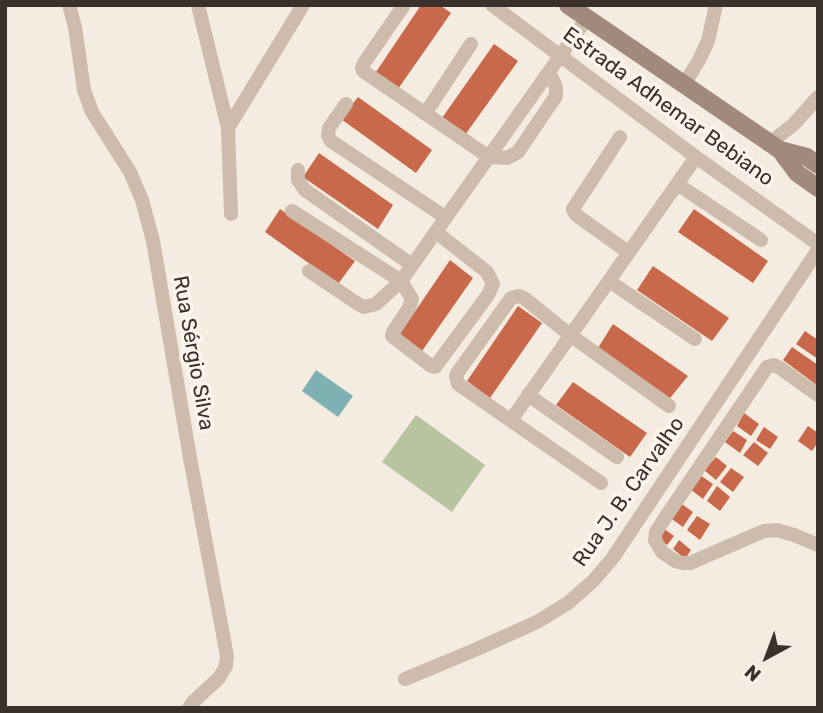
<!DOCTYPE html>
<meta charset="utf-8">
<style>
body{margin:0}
#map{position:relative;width:823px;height:713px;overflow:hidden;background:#f4ebe1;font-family:Rubik,sans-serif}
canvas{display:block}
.frame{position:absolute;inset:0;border:7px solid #3b302b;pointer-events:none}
.north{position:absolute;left:732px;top:622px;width:70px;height:70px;-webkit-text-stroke:5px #fbf5ee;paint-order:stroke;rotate:221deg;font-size:19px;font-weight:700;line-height:28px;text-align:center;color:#3b302b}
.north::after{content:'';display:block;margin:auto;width:24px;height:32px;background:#3b302b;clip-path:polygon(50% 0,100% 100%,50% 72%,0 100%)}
</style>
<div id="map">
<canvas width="823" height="713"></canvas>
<div class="frame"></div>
<div class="north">N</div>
</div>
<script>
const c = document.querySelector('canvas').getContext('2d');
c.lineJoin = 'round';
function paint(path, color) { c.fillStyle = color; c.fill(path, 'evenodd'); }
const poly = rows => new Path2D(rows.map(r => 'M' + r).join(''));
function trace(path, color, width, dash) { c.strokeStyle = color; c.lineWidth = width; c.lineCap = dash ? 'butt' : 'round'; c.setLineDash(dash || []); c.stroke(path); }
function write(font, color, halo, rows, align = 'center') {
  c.font = font + ' Rubik,sans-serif'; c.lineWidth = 7; c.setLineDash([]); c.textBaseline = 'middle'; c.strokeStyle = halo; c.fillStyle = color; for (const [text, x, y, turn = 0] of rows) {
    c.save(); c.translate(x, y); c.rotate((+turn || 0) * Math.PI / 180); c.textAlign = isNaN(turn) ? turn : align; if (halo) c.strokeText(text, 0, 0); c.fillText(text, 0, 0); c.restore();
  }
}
paint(poly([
 [416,415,485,465,452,512,382,462]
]), '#b8c4a0');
paint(poly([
 [316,370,353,396,338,417,302,391]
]), '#7fb0b2');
paint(poly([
 [421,5,440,5,451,13,398,89,376,72],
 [494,44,518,61,465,135,442,118],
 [358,97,432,150,416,173,341,119],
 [319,153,393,205,378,229,303,177],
 [280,209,355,261,338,284,265,232],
 [694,209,768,261,753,283,678,232],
 [450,260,473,278,422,351,399,335],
 [653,266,729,318,712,341,637,290],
 [518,306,542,323,490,398,467,381],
 [613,324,688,376,670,398,598,348],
 [805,331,818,340,818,359,796,344],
 [792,347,818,365,818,386,783,360],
 [573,382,647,433,630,457,556,405],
 [744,413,759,424,751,436,737,426],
 [808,426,818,433,818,442,812,451,798,441],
 [764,427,778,437,770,449,756,440],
 [733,431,747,440,740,453,725,442],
 [754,442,768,453,758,466,743,455],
 [716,457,727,466,716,480,704,470],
 [731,468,744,477,733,492,720,482],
 [700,475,713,484,703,499,690,489],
 [717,486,730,497,720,511,707,501],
 [679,502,693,512,683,527,669,517],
 [697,516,710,524,700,540,687,530],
 [663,528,674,536,667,545,656,537],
 [679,540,691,550,685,559,673,549]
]), '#c8694b');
trace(poly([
 [69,5,75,27,84,90,92,112,130,172,142,200,153,241,190,458,227,656,226,666,219,678,193,702,189,708],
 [198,5,228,128,231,214],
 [404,5,364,63,362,68,363,71,489,157,507,158,518,152,556,96,556,87,549,72],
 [492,5,696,157,818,244],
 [684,85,699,60,708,41,716,5],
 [346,104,329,128,328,136,331,141,445,217],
 [425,114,471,44],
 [228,128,303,5],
 [620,137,573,209,576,215,628,252],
 [770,143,794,124,818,97],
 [298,170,298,180,305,190,412,265],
 [677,184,761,240],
 [292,211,401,281,412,299,409,308,393,332,392,336,431,366,435,367,488,295,493,284,487,272,436,232],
 [309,271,358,304,364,307,376,304,401,281,587,18],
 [609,281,695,339],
 [528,395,617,457],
 [818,395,780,368,774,365,767,367,663,521,656,532,655,540,662,552,675,561,683,563,690,563,764,531,777,530,794,535,818,545],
 [511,420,696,157],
 [601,483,458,384,456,376,458,372,511,298,519,296,524,298,570,335,669,406],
 [405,679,477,649,537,622,568,603,593,581,612,559,818,250]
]), '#cdbbac', 14);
trace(poly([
 [568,5,780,150,797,173,818,188],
 [780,150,807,157,818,165]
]), '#a18a7d', 18);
write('21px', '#3b302b', '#fbf5ee', [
 ["Estrada Adhemar Bebiano",668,107,36],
 ["Rua Sérgio Silva",193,353,80],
 ["Rua J. B. Carvalho",629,492,-55]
]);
</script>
